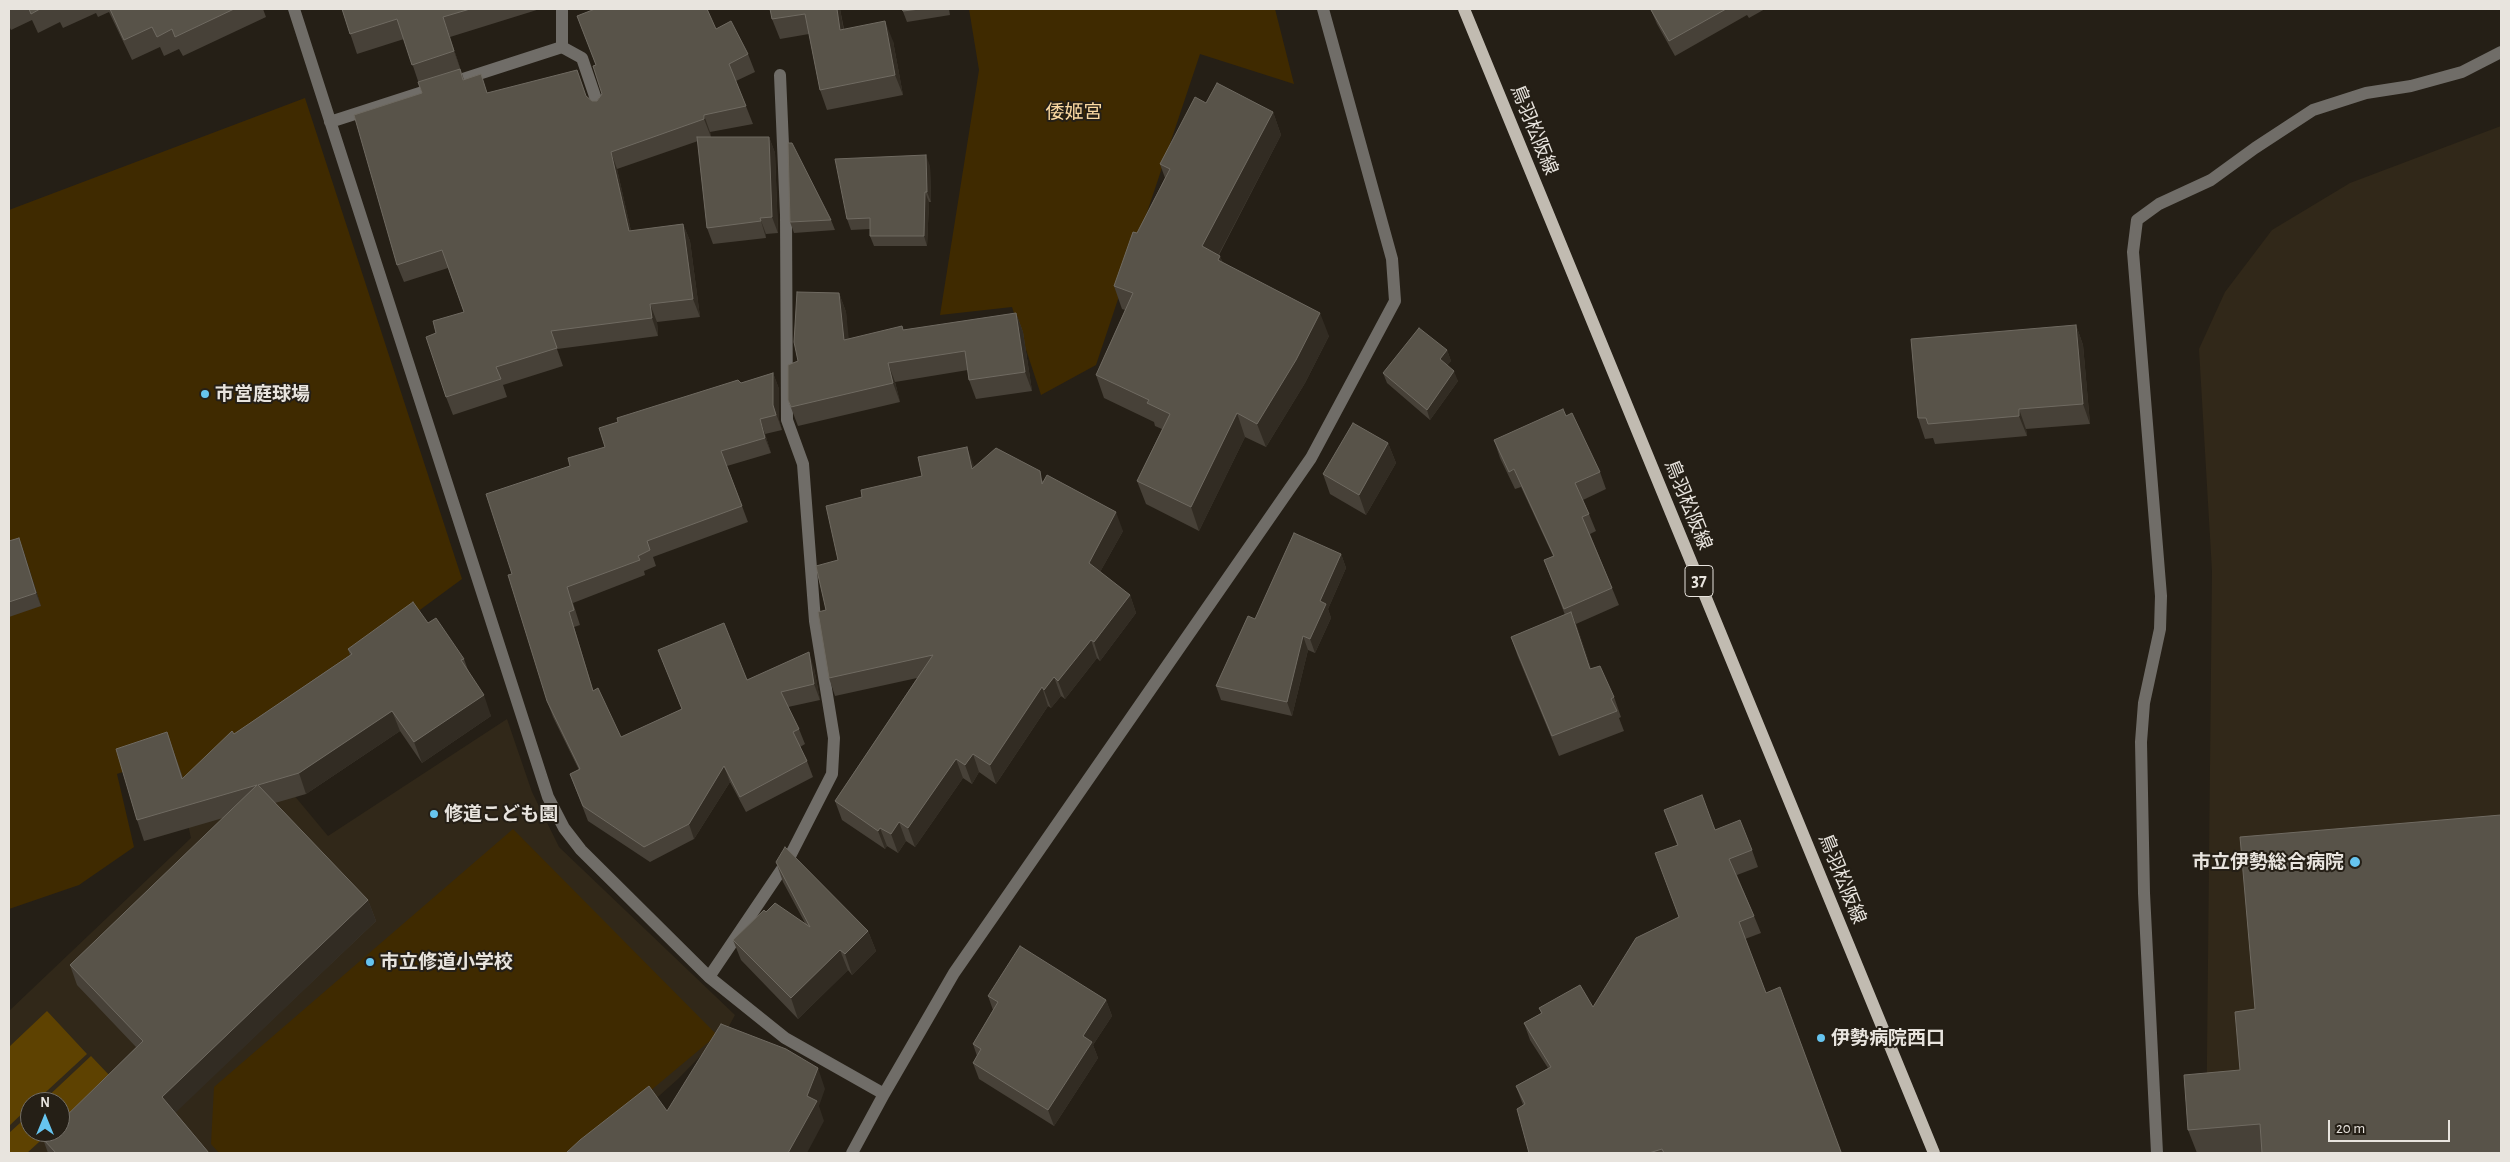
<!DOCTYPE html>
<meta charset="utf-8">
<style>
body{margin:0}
#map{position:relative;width:2510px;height:1162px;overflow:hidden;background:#251f16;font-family:"Alegreya Sans",sans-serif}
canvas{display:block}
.frame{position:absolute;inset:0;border:10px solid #e8e4de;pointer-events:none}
.north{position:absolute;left:20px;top:1092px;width:50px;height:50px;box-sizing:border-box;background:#251f16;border:1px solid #736e66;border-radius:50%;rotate:0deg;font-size:14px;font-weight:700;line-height:20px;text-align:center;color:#e8e4de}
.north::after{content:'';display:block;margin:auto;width:18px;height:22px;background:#66c4ef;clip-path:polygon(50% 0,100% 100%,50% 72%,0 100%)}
.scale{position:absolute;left:2328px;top:1120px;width:122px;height:22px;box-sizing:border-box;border:2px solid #e8e4de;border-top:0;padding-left:6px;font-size:15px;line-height:18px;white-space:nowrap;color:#e8e4de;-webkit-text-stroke:4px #251f16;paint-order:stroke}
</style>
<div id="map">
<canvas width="2510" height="1162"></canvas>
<div class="frame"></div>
<div class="north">N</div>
<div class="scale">20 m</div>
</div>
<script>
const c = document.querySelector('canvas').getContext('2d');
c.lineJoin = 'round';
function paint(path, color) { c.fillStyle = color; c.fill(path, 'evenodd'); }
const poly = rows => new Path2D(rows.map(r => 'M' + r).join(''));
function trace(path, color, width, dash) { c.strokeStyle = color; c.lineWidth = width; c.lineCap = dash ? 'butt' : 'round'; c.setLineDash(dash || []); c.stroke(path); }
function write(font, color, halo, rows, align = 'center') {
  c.font = font + ' "Alegreya Sans","Noto Sans JP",sans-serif'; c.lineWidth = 4; c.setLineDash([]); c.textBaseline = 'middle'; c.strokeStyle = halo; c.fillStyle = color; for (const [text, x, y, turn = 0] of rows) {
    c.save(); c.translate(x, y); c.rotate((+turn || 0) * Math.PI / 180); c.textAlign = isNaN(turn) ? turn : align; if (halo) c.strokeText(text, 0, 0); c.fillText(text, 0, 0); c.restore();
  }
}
paint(poly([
 [2501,126,2501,1153,2206,1153,2212,571,2199,349,2225,292,2272,230,2350,183],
 [507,719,532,792,559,847,735,1015,728,1028,678,1079,595,1153,9,1153,9,1011,191,838,180,790,248,740,328,836],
 [30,1102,60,1102,60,1132,30,1132]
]), '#312819');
paint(poly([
 [969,9,1275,9,1294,84,1200,54,1096,365,1041,395,1012,307,940,315,979,70],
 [305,98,462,579,183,784,171,755,117,774,134,847,79,885,9,909,9,210],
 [513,829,717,1035,576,1153,219,1153,211,1144,214,1087]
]), '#3f2a00');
paint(poly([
 [47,1011,87,1054,35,1102,30,1102,30,1106,9,1126,9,1047],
 [91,1056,110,1076,60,1122,60,1102,42,1102],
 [30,1114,30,1132,50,1132,27,1153,9,1153,9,1133]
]), '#5e4201');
trace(poly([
 [294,9,548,797,564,828,581,850,709,977,785,1038,884,1094],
 [562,9,562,47],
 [330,122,562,47,582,58,600,111],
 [709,977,788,860,832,774,834,738,815,621,803,464,787,420,786,215,780,75],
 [852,1153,884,1094,954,973,1311,458,1395,301,1392,259,1323,9],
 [2157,1153,2144,893,2141,742,2144,703,2160,629,2161,596,2133,252,2137,220,2159,204,2211,180,2255,148,2313,110,2366,93,2411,86,2462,72,2501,52]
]), '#706d68', 12);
trace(poly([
 [1464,9,1934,1153]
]), '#c1bbb1', 12);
paint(poly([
 [9,9,263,9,266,17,183,56,179,49,164,56,160,47,132,60,109,12,98,17,96,13,63,28,60,22,38,33,32,20,11,30,9,26],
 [342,9,540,9,450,37,464,80,488,93,587,97,592,101,597,101,602,94,596,65,577,16,716,29,748,54,755,72,736,81,753,124,710,132,711,137,769,137,775,153,778,233,766,234,766,238,713,244,707,228,698,141,617,169,631,231,683,224,690,241,700,317,657,322,658,336,557,349,563,366,503,385,507,397,453,415,446,397,436,333,464,312,448,268,404,282,397,265,422,93,404,39,357,54],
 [770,9,840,9,844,29,893,41,903,95,827,110,820,90,809,34,780,39,772,19],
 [902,9,949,9,950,15,907,22],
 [1653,9,1765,9,1749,18,1747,15,1675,56,1657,24,1651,10],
 [1206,103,1273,112,1281,135,1219,255,1223,263,1329,336,1305,383,1266,447,1245,437,1199,531,1146,504,1137,481,1162,429,1155,426,1154,422,1104,398,1096,375,1125,310,1122,309,1114,286,1137,233,1165,178,1160,164],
 [930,166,931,202,929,202,927,246,874,246,870,236,870,229,851,230,847,219],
 [831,220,835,230,794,233,790,222],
 [839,293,846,312,848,339,904,330,1016,313,1023,332,1032,391,976,399,969,380,968,370,895,382,900,402,798,426,788,400,798,361],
 [2076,325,2083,345,2090,424,2026,429,2027,436,1935,444,1933,438,1925,439,1918,418],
 [1447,350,1451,361,1447,365,1458,381,1430,420,1387,383,1383,373],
 [773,373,779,389,779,420,782,430,765,434,771,453,727,466,748,522,653,557,656,566,644,571,645,575,573,603,580,625,574,627,593,690,621,737,682,709,658,650,747,680,814,668,820,700,788,707,799,729,805,744,800,747,807,761,813,777,746,812,730,782,694,839,650,862,588,821,570,774,579,770,553,717,547,701,512,574,570,466,605,447,741,383],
 [1566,416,1600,472,1606,489,1583,500,1589,514,1596,531,1590,534,1612,588,1619,605,1576,624,1591,669,1614,697,1621,717,1619,718,1624,731,1559,756,1518,657,1511,637,1565,615,1544,560,1553,556,1521,487,1515,489,1500,458,1494,440],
 [1388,443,1396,463,1366,515,1330,494,1323,474],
 [974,467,1044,481,1123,531,1100,572,1130,595,1136,613,1100,661,1097,658,1065,699,1061,696,1051,708,1048,706,996,784,979,772,972,784,963,778,915,847,906,841,898,853,887,846,885,849,842,820,835,801,917,678,835,696,829,678,826,610,838,560],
 [19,538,41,606,9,617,9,541],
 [1341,554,1346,568,1328,609,1331,618,1315,653,1308,650,1292,716,1221,700,1216,686,1255,619],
 [428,623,464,659,468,670,491,716,422,763,400,731,306,794,275,803,368,900,376,921,175,1112,209,1153,48,1153,43,1139,136,1047,77,985,70,965,223,818,144,841,137,820,167,732,183,778,234,734,350,655,348,649],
 [1664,810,1715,830,1752,850,1758,867,1737,875,1754,916,1761,933,1745,939,1766,993,1780,987,1841,1153,1529,1153,1523,1105,1516,1086,1548,1068,1530,1040,1524,1023,1541,1013,1539,1008,1593,1007,1679,917,1677,845],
 [776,862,868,931,876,951,852,975,848,970,798,1019,741,960,733,940,766,912,805,923,783,882],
 [988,996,1106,1000,1112,1016,1093,1045,1098,1058,1054,1126,979,1079,973,1063,977,1056,973,1044,993,1010],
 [2184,1075,2501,1153,2197,1153,2188,1130]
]), '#474138');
paint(poly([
 [837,9,840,9,847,50,840,30],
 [443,17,450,37,461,71,454,51],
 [885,21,893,41,903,95,895,75],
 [1273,112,1281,135,1211,269,1202,246],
 [704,115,710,132,711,137,704,119],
 [769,137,775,153,778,233,772,217],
 [611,152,617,169,635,249,629,231],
 [926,155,930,166,931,202,927,192],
 [925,192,929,202,927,246,924,236],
 [760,218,766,234,766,238,761,221],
 [683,224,690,241,700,317,693,299],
 [1220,256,1229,279,1218,260],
 [839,293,846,312,851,359,844,340],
 [650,304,657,322,658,336,652,318],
 [1016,313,1023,332,1032,391,1025,372],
 [1320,313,1329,336,1305,383,1266,447,1257,424],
 [2076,325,2083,345,2090,424,2083,404],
 [1447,350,1451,361,1444,370,1440,359],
 [888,363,895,382,900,402,893,383],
 [1454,371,1458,381,1430,420,1427,410],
 [773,373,779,389,779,420,782,430,773,405],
 [2019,409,2026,429,2027,436,2019,416],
 [1237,413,1245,437,1199,531,1191,507],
 [760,419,765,434,771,453,765,438],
 [1388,443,1396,463,1366,515,1359,495],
 [967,447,974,466,978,487,972,469],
 [1116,512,1123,531,1095,581,1089,563],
 [19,538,24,552,41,606,36,593],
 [1341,554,1346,568,1328,609,1331,618,1315,653,1310,639,1320,601],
 [1130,595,1136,613,1100,661,1094,642],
 [569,612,574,627,598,706,593,691],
 [1571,612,1579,632,1598,689,1590,669],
 [1303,636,1308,650,1292,716,1287,702],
 [1091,640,1097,658,1065,699,1058,681],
 [809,652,814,668,820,700,814,684],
 [1054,677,1061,696,1051,708,1044,690],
 [1042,687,1048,706,996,784,990,765],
 [484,695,491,716,422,763,414,742],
 [392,711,400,731,306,794,299,773],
 [973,754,979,772,972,784,965,765],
 [956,759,963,778,915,847,908,828],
 [724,766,730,782,694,839,689,824],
 [899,822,906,841,898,853,891,834],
 [880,828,887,846,885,849,878,831],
 [368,900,376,921,170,1118,162,1097],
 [868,931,876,951,852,975,845,954],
 [840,950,848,970,798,1019,791,998],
 [1106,1000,1112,1016,1093,1045,1098,1058,1054,1126,1048,1110,1083,1036],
 [818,1068,825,1089,819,1106,824,1121,807,1153,788,1153,807,1096]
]), '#322c23');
const building = poly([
 [29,9,40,9,31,14,29,9],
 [110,9,234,9,175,37,172,29,157,37,152,27,124,40,110,9],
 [342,9,470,9,443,17,454,51,412,65,397,19,350,34,342,9],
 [595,9,707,9,716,29,731,21,748,54,729,64,746,106,704,115,704,119,611,152,629,231,683,224,693,299,650,304,652,318,551,331,557,348,496,367,501,379,446,397,426,337,436,333,433,321,464,312,442,250,397,265,354,115,422,93,418,82,460,69,463,80,481,74,487,93,577,70,586,96,592,101,597,101,602,94,593,66,596,65,577,16,595,9],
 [770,9,837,9,840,30,885,21,895,75,820,90,805,14,772,19,770,9],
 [902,9,920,9,903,11,902,9],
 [1653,9,1726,9,1669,41,1651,10,1653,9],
 [1217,83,1273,112,1202,246,1220,256,1218,260,1320,313,1296,360,1257,424,1237,413,1191,507,1137,481,1170,414,1147,403,1149,400,1096,375,1133,293,1114,286,1133,232,1137,233,1170,169,1160,164,1195,97,1206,103,1217,83],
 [697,137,769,137,772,217,760,218,761,221,707,228,697,137],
 [788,143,792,143,831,220,790,222,788,143],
 [926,155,927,192,925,192,924,236,870,236,870,218,847,219,835,159,926,155],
 [797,292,839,293,844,340,902,326,903,330,1016,313,1025,372,969,380,965,351,888,363,893,383,791,407,788,400,788,365,798,361,794,342,797,292],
 [2076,325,2083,404,2019,409,2019,416,1928,424,1926,418,1918,418,1911,339,2076,325],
 [1419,328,1447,350,1440,359,1454,371,1427,410,1383,373,1419,328],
 [773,373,773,405,776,415,760,419,765,438,721,451,742,506,647,541,650,550,638,556,640,560,567,587,574,610,569,612,593,691,598,688,621,737,682,709,658,650,724,623,747,680,809,652,814,684,781,692,799,729,793,732,807,761,740,797,724,766,689,824,644,847,583,806,570,774,580,769,547,701,508,575,512,574,486,494,570,466,568,458,605,447,599,428,618,422,617,418,738,380,741,383,773,373],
 [1563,409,1566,416,1572,413,1600,472,1575,483,1589,514,1582,517,1612,588,1564,609,1544,560,1554,556,1514,469,1509,472,1494,440,1563,409],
 [1353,423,1388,443,1359,495,1323,474,1353,423],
 [967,447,972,469,996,448,1040,471,1042,484,1047,475,1116,512,1089,563,1130,595,1094,642,1091,640,1058,681,1054,677,1044,690,1042,687,990,765,973,754,965,765,956,759,908,828,899,822,891,834,880,828,878,831,835,801,933,655,829,678,818,612,826,610,816,566,838,560,826,506,862,497,861,490,922,476,918,457,967,447],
 [1294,533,1341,554,1320,601,1326,604,1310,639,1303,636,1287,702,1216,686,1248,616,1255,619,1294,533],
 [19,538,36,593,9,602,9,541,19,538],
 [413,602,428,623,436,618,464,659,461,660,484,695,414,742,392,711,299,773,258,785,368,900,162,1097,209,1153,56,1153,43,1139,50,1132,60,1132,60,1122,143,1041,70,965,257,785,137,820,116,749,167,732,182,779,232,731,234,734,352,654,348,649,413,602],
 [1571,612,1590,669,1600,666,1614,697,1611,699,1617,711,1552,736,1511,637,1571,612],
 [1702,795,1715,830,1740,820,1752,850,1729,859,1754,916,1739,922,1766,993,1780,987,1841,1152,1838,1153,1664,1153,1662,1149,1649,1153,1529,1153,1517,1109,1525,1104,1516,1086,1551,1067,1524,1023,1542,1013,1539,1008,1580,985,1593,1007,1636,938,1679,917,1655,853,1678,845,1664,810,1702,795],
 [2501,815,2501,1153,2262,1153,2260,1124,2188,1130,2184,1075,2240,1070,2235,1012,2255,1009,2240,837,2501,815],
 [785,847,868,931,845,954,840,950,791,998,733,940,764,910,766,912,775,903,810,927,776,862,785,847],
 [1020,946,1106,1000,1083,1036,1092,1042,1048,1110,973,1063,981,1049,973,1044,998,1002,988,996,1020,946],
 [721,1024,786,1049,818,1068,807,1096,817,1101,788,1153,566,1153,580,1140,649,1086,667,1111,721,1024]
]);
paint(building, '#585349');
trace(building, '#6f6a61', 1);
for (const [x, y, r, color] of [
 [205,394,5,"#66c4ef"],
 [434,814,5,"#66c4ef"],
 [2355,862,6,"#66c4ef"],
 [370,962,5,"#66c4ef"],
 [1821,1038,5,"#66c4ef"]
]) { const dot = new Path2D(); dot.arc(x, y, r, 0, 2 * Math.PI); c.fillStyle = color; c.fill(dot); trace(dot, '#251f16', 2); }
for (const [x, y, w] of [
 [1699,581,28]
]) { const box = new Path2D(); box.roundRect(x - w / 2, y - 15.5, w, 31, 4); c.fillStyle = '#251f16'; c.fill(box); trace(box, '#e8e4de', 1); }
write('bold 18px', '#e8e4de', null, [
 ["37",1699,581]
]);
write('19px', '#fad9a2', '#251f16', [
 ["倭姬宮",1074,112]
]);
write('19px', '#e8e4de', '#251f16', [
 ["鳥羽松阪線",1534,130,68],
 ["鳥羽松阪線",1688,505,68],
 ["鳥羽松阪線",1842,879,68]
]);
write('bold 19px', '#e8e4de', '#251f16', [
 ["市営庭球場",215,394],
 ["修道こども園",444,814],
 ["市立伊勢総合病院",2344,862,"right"],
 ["市立修道小学校",380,962],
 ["伊勢病院西口",1831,1038]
], 'left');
</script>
